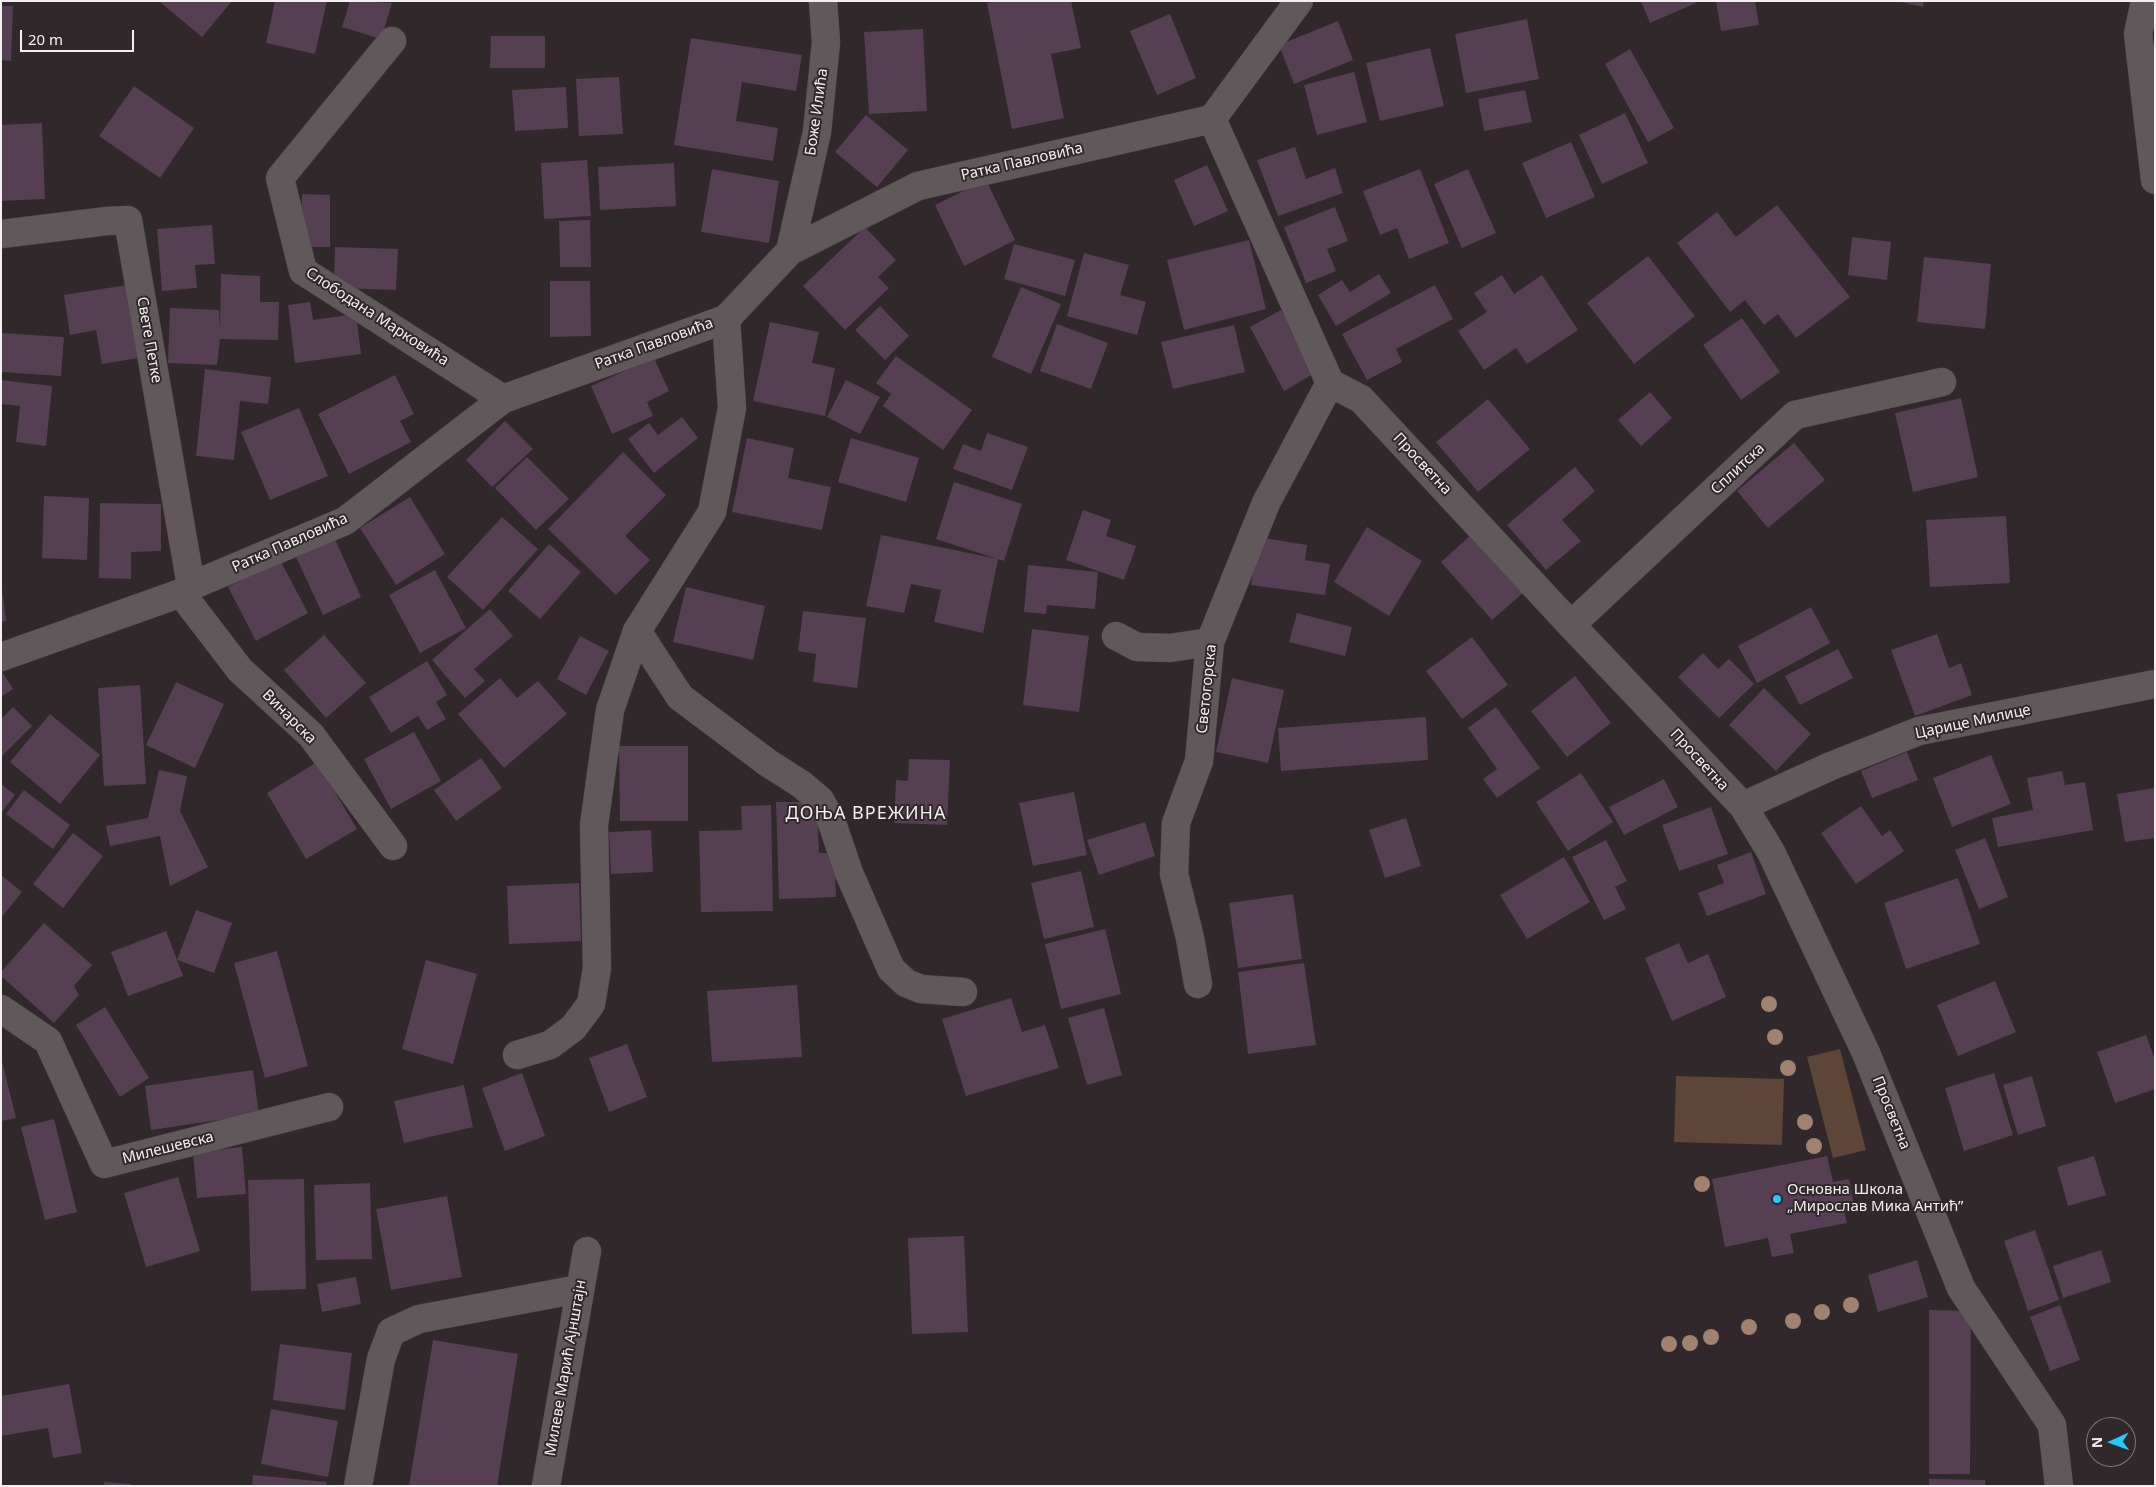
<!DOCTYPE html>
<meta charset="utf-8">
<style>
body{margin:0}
#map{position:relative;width:2156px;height:1487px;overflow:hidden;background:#30282a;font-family:"Noto Sans",sans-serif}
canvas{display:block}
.frame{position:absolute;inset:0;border:2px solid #f3eeef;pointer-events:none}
.north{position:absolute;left:2086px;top:1417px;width:50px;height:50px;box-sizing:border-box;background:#30282a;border:1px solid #7e7779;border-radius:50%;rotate:268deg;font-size:14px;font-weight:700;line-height:20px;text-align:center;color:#f3eeef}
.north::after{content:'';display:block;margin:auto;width:18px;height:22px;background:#27c8ff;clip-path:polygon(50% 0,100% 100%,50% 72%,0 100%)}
.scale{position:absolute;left:20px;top:30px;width:114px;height:22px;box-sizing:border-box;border:2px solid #f3eeef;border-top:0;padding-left:6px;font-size:15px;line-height:18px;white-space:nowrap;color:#f3eeef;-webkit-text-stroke:4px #30282a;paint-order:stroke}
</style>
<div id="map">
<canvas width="2156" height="1487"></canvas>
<div class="frame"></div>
<div class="north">N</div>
<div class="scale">20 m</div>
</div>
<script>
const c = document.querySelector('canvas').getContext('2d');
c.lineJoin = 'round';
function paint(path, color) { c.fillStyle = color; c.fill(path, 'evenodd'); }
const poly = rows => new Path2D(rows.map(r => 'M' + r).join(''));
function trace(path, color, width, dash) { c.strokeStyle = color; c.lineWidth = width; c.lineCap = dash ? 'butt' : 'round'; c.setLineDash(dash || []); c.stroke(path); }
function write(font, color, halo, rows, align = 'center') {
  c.font = font + ' "Noto Sans",sans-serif'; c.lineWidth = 4; c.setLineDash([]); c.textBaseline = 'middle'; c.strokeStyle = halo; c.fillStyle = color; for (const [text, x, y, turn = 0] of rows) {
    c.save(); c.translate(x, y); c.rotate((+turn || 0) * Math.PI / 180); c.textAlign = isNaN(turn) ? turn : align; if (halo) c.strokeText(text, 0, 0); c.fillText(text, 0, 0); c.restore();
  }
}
paint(poly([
 [1840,1049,1866,1150,1833,1158,1807,1057],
 [1676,1076,1784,1079,1782,1145,1674,1142]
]), '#5d4638');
paint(poly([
 [159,1,232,1,202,37],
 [275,1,327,1,315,54,266,43],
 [350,1,392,3,381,39,342,27],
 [997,1,1071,1,1081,48,1051,54,1064,118,1012,129,987,3],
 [1641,1,1695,1,1696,3,1650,23],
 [1716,1,1755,1,1759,25,1721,31],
 [1897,1,1924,1,1923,7],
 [1,6,13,6,11,61,1,60],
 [1170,14,1196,78,1157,95,1130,31],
 [1527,19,1539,79,1466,93,1455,34],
 [1338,21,1353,60,1294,84,1279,45],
 [923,29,927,111,869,114,864,32],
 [491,36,545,36,545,68,490,68],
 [691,38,802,55,796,91,742,82,736,121,778,128,773,161,674,145],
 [1430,48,1444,106,1380,121,1366,63],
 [1630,49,1674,128,1648,142,1605,64],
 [1354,72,1367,122,1317,135,1304,85],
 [619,77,623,134,579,136,576,79],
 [134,86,194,128,160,178,99,136],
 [566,87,568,128,515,131,512,90],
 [1525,90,1532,122,1484,131,1478,99],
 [1625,113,1648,163,1602,184,1579,135],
 [866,115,908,150,877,187,835,152],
 [42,123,45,199,1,201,1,125],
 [1571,142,1595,197,1546,218,1522,163],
 [1295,147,1306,179,1335,168,1343,193,1278,216,1257,160],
 [587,160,591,216,544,219,541,163],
 [674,163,676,206,600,210,598,167],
 [1207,165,1228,211,1194,226,1174,180],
 [712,169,779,181,769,243,701,232],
 [1420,169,1449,243,1409,259,1397,228,1380,235,1363,191],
 [1468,169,1496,233,1462,248,1434,184],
 [986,180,1015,240,964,266,935,205],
 [302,194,330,195,330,247,301,247],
 [1777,205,1850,297,1796,338,1778,314,1764,325,1745,300,1730,312,1677,243,1717,212,1736,237],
 [1335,207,1348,241,1327,249,1336,271,1306,283,1284,227],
 [590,220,591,267,560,267,559,221],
 [212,225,215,264,195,265,197,288,162,291,157,229],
 [865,227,896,260,878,277,889,288,845,330,803,286],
 [1852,237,1891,242,1887,280,1848,275],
 [1249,240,1266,309,1184,330,1167,260],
 [1014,244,1075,260,1065,296,1004,279],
 [335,247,398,249,396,290,334,288],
 [1084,253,1129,265,1120,295,1146,302,1137,335,1067,316],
 [1648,256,1695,316,1634,364,1587,303],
 [1924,257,1991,264,1985,329,1917,322],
 [221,274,260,276,260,302,279,302,278,340,220,339,217,365,168,363,170,308,219,310,220,331],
 [1379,274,1391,293,1336,326,1318,295,1342,280,1350,292],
 [1502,275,1514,294,1542,275,1578,330,1527,364,1516,348,1484,370,1458,331,1487,312,1474,293],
 [550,281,590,281,591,336,550,337],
 [133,284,145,357,102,364,96,330,70,335,64,295],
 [1435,285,1453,319,1396,349,1402,362,1367,380,1342,334],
 [1021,287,1061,304,1031,374,992,357],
 [310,302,313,320,356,314,361,354,295,363,288,305],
 [880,306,909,336,885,360,855,330],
 [1281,310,1315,373,1284,391,1250,327],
 [1742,318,1780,372,1741,400,1703,345],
 [770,322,819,332,812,363,835,368,825,416,753,401],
 [1057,324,1108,343,1091,389,1040,371],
 [1234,325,1245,372,1173,389,1161,342],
 [1,333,64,337,61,376,1,372],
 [896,356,972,410,943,450,883,406,891,394,876,383],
 [654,358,669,391,647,402,653,416,612,434,591,386],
 [205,369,271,377,268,404,240,401,234,460,196,456],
 [395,375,414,414,400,421,411,442,349,474,318,414],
 [1,380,52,386,46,446,16,442,20,406,1,404],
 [846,380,880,397,860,434,827,417],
 [1650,392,1672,418,1641,446,1618,420],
 [1961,398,1978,477,1913,492,1895,413],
 [1488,399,1530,449,1478,492,1436,442],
 [299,408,328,476,270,500,241,432],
 [682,417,698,438,654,473,628,439,649,423,658,435],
 [505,421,533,449,492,487,466,460],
 [987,433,1028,447,1012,490,953,469,963,444,981,451],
 [747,438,794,448,788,478,831,487,822,530,732,512],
 [851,438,919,458,906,502,838,482],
 [1794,443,1825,480,1768,528,1737,491],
 [623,452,666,495,625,536,650,560,616,595,548,529],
 [527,457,569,499,536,530,495,488],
 [1575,467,1595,491,1562,520,1581,541,1546,570,1507,525],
 [954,482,1022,504,1004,561,936,539],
 [44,496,89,498,87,560,42,558],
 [410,497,445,554,396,585,360,528],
 [100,503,161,504,161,551,131,552,131,579,99,578],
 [1083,510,1111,520,1106,536,1136,546,1124,580,1066,560],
 [2006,516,2010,583,1930,587,1926,520],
 [502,517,538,549,483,610,447,577],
 [1367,527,1422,561,1389,616,1334,582],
 [1472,534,1523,593,1492,620,1441,562],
 [881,535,998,559,983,633,934,622,941,590,911,584,904,613,866,606],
 [1258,537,1307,545,1305,560,1330,564,1325,595,1251,585],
 [335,539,361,597,323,615,296,557],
 [549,544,581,572,540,619,508,591],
 [280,560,308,613,256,641,228,587],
 [1028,565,1098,572,1095,609,1047,605,1046,614,1024,612],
 [435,570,466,628,420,653,389,595],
 [1,582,6,621,1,622],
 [686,587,765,606,753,660,673,642],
 [1811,607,1830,643,1757,683,1738,646],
 [490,609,513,636,474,669,485,681,465,698,432,660],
 [803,611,866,618,857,688,813,682,816,654,798,651],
 [1297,613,1352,627,1345,656,1289,642],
 [1032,629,1089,636,1079,712,1023,705],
 [1937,634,1949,668,1961,663,1972,695,1915,716,1891,650],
 [324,635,366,683,326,718,284,670],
 [580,636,609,651,586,695,557,679],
 [1472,637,1508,685,1462,719,1426,671],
 [1838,649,1853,678,1800,705,1785,676],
 [1703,653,1718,669,1729,659,1754,684,1719,718,1678,677],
 [427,661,447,695,436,702,446,719,427,730,418,716,391,733,369,697],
 [1,670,13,689,1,697],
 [1575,676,1611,723,1567,757,1531,711],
 [500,678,517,698,538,681,567,714,504,768,458,714],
 [1232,678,1284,690,1268,763,1216,752],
 [176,682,224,704,195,768,146,745],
 [140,685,146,784,104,786,98,688],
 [1764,688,1811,734,1776,771,1729,725],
 [13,707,32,726,1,757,1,719],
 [1496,707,1540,768,1497,798,1483,779,1497,769,1468,728],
 [50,714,100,755,60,804,10,762],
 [1426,717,1428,760,1281,771,1278,728],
 [414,732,441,781,391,809,364,759],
 [619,746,688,746,688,821,620,821],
 [1907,752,1918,780,1872,798,1861,771],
 [1991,755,2011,804,1952,827,1933,778],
 [481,758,502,788,456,821,434,790],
 [909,759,950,760,947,825,894,823,896,780,908,781],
 [317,762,357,829,306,859,267,793],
 [159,770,187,776,180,811,208,867,170,886,160,836,110,846,106,826,148,818],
 [2062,771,2065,785,2085,782,2093,830,1998,847,1992,818,2033,810,2027,778],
 [1581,773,1613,822,1568,851,1536,802],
 [1664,779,1678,807,1624,835,1609,807],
 [1,784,15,795,1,813],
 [2155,788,2155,838,2125,842,2117,794],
 [24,790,70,825,53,849,6,814],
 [1074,792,1087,855,1033,866,1019,803],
 [776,802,817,802,819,853,834,853,836,897,779,899],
 [771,805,773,911,701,912,699,831,742,830,741,806],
 [1861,806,1882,836,1890,830,1904,851,1856,884,1821,833],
 [1711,807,1728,854,1679,871,1662,825],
 [1406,818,1421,866,1385,878,1369,830],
 [1145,822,1155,856,1099,875,1087,840],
 [651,830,653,872,611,874,609,832],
 [73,833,103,856,63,908,33,884],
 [1985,838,2008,897,1979,909,1955,850],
 [1606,840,1627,881,1615,887,1626,909,1604,920,1572,857],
 [1751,852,1766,894,1707,916,1698,893,1724,883,1717,865],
 [1564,857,1590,902,1527,939,1500,895],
 [1081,871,1094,927,1044,939,1031,883],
 [1,875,22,892,1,918],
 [1958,878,1980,944,1906,969,1884,903],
 [579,883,581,941,509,944,507,886],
 [1293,894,1302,959,1238,968,1229,903],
 [196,910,232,923,214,973,177,960],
 [44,923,92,965,74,986,79,995,54,1023,1,976,1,972],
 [1105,929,1121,994,1061,1009,1045,944],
 [166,931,183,976,128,996,111,952],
 [1679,943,1688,963,1708,954,1726,997,1672,1021,1645,958],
 [277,951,308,1066,265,1078,234,963],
 [426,960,477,974,453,1064,402,1049],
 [1304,963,1316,1045,1248,1054,1238,972],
 [1995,981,2016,1032,1958,1056,1937,1005],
 [797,985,802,1057,712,1062,707,991],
 [1011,998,1022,1032,1045,1025,1059,1068,966,1096,942,1019],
 [105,1007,149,1078,120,1097,76,1025],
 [1104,1008,1122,1075,1087,1085,1068,1018],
 [2146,1035,2155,1060,2155,1089,2115,1103,2097,1052],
 [627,1044,647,1097,609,1112,589,1058],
 [1,1057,16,1118,1,1121],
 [253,1070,259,1114,151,1130,145,1086],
 [522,1073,545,1136,505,1151,482,1088],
 [1994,1073,2013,1135,1964,1151,1945,1088],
 [2032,1076,2046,1126,2018,1135,2003,1085],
 [464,1085,473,1127,404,1143,394,1101],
 [54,1119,77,1212,45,1220,21,1127],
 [242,1147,246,1194,197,1198,193,1152],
 [1827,1156,1833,1182,1849,1179,1855,1209,1844,1211,1847,1223,1790,1234,1794,1253,1772,1257,1768,1238,1725,1247,1712,1179],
 [2094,1156,2106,1195,2068,1206,2057,1167],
 [178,1177,200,1251,146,1267,124,1193],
 [304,1179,306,1289,251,1291,248,1180],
 [370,1183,372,1259,316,1260,314,1185],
 [447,1196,462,1277,391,1290,376,1209],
 [2035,1230,2059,1300,2028,1311,2004,1241],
 [964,1236,968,1332,912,1334,908,1238],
 [2101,1250,2111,1282,2063,1298,2053,1266],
 [1917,1260,1928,1297,1878,1312,1868,1275],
 [356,1277,361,1304,322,1312,317,1284],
 [2060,1305,2080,1360,2050,1371,2030,1317],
 [1929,1310,1971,1311,1970,1474,1929,1474],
 [433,1340,518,1354,497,1486,409,1486],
 [280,1344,352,1353,345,1410,273,1400],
 [69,1384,82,1453,53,1458,48,1428,1,1436,1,1396],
 [271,1409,338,1421,328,1477,261,1464],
 [253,1475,327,1482,326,1486,252,1486],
 [1929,1479,1985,1480,1985,1486,1929,1486],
 [104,1482,131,1484,131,1486,104,1486]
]), '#563f52');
const minor = poly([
 [2145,1,2138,34,2155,180],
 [392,41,280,178,303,271,503,399],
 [1212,119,1330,383,1361,399,1571,625,1743,806,1771,852,1866,1053,1961,1288,2052,1425,2059,1486],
 [1,234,107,221,128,220,191,586],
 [790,251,817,132,826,42,823,1],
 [181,593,240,670,311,735,393,846],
 [1571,625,1795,415,1942,382],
 [637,631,680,697,768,763,801,784,820,800,831,820,849,873,891,969,906,983,921,989,963,992],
 [1116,636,1137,647,1170,648,1210,642],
 [1,657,181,593,191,586,345,521,503,399,726,319,790,251,918,186,1212,119,1299,1],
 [1743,806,1831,766,1919,731,2155,684],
 [1198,984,1190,938,1174,874,1176,823,1199,761,1210,642,1266,503,1330,383],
 [1,1009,48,1041,104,1164,329,1107],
 [517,1055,550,1045,573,1028,591,1004,597,968,594,825,610,710,637,631,712,512,732,408,726,319],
 [358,1486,381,1359,391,1332,419,1319,579,1289],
 [546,1486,587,1251]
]);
trace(minor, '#4c4648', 29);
trace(minor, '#61585b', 28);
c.fillStyle = '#a18170';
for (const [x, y] of [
 [1769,1004],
 [1775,1037],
 [1788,1068],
 [1805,1122],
 [1814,1146],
 [1702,1184],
 [1851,1305],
 [1822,1312],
 [1793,1321],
 [1749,1327],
 [1711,1337],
 [1690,1343],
 [1669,1344]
]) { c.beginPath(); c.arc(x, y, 8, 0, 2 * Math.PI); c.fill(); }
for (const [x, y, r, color] of [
 [1777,1199,5,"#27c8ff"]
]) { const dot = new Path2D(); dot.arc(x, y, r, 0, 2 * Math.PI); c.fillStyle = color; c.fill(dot); trace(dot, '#30282a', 2); }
write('15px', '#f3eeef', '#30282a', [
 ["Боже Илића",817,112,-82],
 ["Ратка Павловића",1022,162,-13],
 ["Слободана Марковића",377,317,33],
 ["Свете Петке",149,340,80],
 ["Ратка Павловића",654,344,-20],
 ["Просветна",1422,464,47],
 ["Сплитска",1738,469,-43],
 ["Ратка Павловића",290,543,-24],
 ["Светогорска",1207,689,-84],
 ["Винарска",289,717,45],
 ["Царице Милице",1973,722,-12],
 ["Просветна",1699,760,47],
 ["Просветна",1891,1113,68],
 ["Милешевска",168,1148,-14],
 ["Милеве Марић Ајнштајн",566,1368,-80]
]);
write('15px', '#f3eeef', '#30282a', [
 ["Основна Школа",1787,1190],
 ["„Мирослав Мика Антић”",1787,1207]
], 'left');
c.letterSpacing = '1px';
write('18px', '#f3eeef', '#30282a', [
 ["ДОЊА ВРЕЖИНА",866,814]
]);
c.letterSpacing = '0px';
</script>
